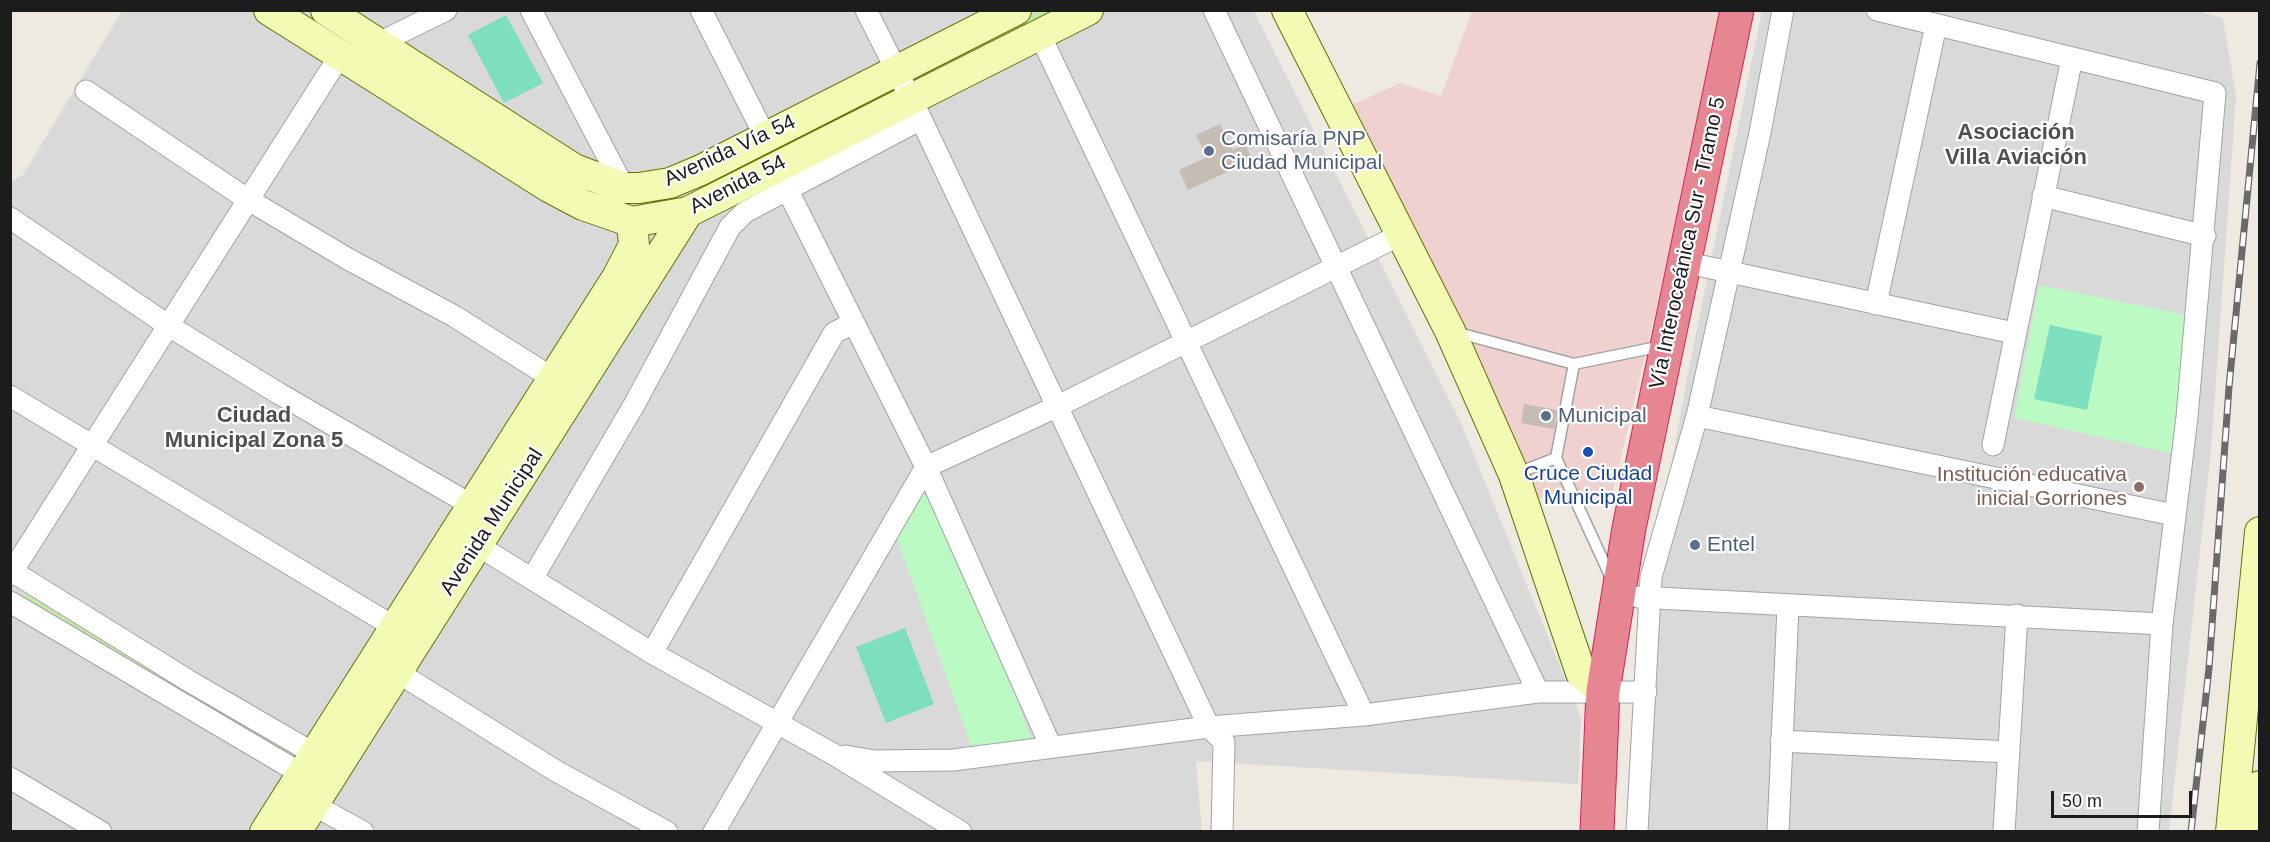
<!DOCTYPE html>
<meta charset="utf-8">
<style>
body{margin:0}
#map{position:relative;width:2270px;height:842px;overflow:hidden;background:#eeeae1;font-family:Arial,sans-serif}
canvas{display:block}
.frame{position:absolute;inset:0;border:12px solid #1c1c1c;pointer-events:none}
.scale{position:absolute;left:2051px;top:791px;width:141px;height:27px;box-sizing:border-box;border:3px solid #1c1c1c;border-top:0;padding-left:8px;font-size:18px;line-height:21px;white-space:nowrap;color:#1c1c1c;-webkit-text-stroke:4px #fff;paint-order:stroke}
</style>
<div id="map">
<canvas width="2270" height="842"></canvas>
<div class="frame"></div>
<div class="scale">50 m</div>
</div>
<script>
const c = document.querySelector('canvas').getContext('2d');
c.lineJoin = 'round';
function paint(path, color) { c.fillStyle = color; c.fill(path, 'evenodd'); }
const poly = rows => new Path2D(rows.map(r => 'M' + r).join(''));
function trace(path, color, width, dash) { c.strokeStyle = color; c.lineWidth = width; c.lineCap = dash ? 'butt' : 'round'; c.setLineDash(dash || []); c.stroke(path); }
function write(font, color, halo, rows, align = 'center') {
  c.font = font + ' Arial,sans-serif'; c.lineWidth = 4.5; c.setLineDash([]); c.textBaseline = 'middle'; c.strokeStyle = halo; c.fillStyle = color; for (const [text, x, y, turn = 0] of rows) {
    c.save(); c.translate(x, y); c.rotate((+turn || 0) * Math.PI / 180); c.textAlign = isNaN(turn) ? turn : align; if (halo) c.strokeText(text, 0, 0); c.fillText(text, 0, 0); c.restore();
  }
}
paint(poly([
 [2194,10,2223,18,2236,96,2211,451,2169,831,1627,832,1636,659,1688,373,1762,11],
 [122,11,1254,11,1461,423,1581,718,1578,784,1196,761,1202,832,11,831,10,182,23,175]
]), '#dad9d9');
paint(poly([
 [1472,11,1726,11,1610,504,1538,498,1448,299,1350,106,1400,83,1441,96]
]), '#efd2cf');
paint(poly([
 [1041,11,1069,11,947,69,941,58],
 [29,594,289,750,287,754,24,600,25,595]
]), '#c3e9a5');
paint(poly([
 [2039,285,2187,315,2171,453,2014,418],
 [918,495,928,495,998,649,1032,741,972,748,896,536]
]), '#bcfac4');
paint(poly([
 [506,15,543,83,504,103,468,35],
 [2050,325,2102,336,2087,410,2034,399],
 [905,628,934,704,886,723,856,647]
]), '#7ddfbe');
paint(poly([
 [1220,124,1233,150,1245,144,1253,160,1188,190,1179,170,1207,157,1196,135],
 [1524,404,1558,410,1554,429,1521,423]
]), '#c5bdb4');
const lane = poly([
 [1455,332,1574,364],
 [1515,474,1556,458],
 [1612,580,1556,458,1574,364,1662,346]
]);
const street = poly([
 [531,10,624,188],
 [701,10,765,136],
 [866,10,921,119,1209,727,1224,742,1222,832],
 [1214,10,1538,692],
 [1877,10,2215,93,2187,417,2162,624,2148,832],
 [1039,33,1364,715],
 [377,44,446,10],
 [86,91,247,199,348,259,454,316,565,386],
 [788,191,926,467,1051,747],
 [2043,196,2205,236],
 [10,218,169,326,278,393,473,506,477,545,652,653,833,754,961,832],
 [1683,262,2014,333],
 [1876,304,1936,25],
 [10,396,406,634],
 [1697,416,2174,515],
 [1993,445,2072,58],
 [10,570,189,681,325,760],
 [10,575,339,57],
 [532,579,634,405,730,227,745,212,921,119],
 [1638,597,2162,624],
 [10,602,312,780],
 [652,653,834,333,853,323],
 [386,665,556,771,667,832],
 [1781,741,2009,752],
 [845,756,875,761,953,760,1209,727,1364,715,1538,692,1646,692],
 [10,778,101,832],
 [303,799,363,832],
 [714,832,926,467,1056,407,1400,235],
 [1637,832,1651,577,1697,416,1760,133,1783,10],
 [1778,832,1788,607],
 [2004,832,2017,615]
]);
const secondary = poly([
 [269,10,549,187,583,205,632,222,688,212,1088,10],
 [326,10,574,169,624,188,639,188,670,183,701,170,1016,10],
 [1287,10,1450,331,1514,475,1581,673,1603,691],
 [265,832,618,276,634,245,632,222],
 [296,832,688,212],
 [2231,832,2260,532],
 [2254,832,2260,786]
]);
const highway = poly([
 [1597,832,1603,691,1629,528,1737,10]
]);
trace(lane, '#a3a3a3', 13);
trace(street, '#a3a3a3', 23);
trace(secondary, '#617303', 32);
trace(highway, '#d92156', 35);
trace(lane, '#fff', 10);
trace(street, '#fff', 21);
trace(secondary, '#f3fab3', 30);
trace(highway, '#e78693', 33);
const rail = poly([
 [2191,832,2209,668,2229,387,2260,63]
]);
trace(rail, '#6a6a6a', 7);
trace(rail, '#fff', 4.5, [14]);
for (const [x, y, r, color] of [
 [1209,151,6,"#5c6f8a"],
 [1546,416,6,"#5c6f8a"],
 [1588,452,6,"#1a4fb4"],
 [2139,487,6,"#8d6e63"],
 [1695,545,6,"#5c6f8a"]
]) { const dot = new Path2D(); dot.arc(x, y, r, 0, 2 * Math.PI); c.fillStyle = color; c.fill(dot); trace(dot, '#fff', 2); }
write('21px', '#4e5e75', '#fff', [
 ["Comisaría PNP",1221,139],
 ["Ciudad Municipal",1221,163],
 ["Municipal",1558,416],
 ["Entel",1707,545]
], 'left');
write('21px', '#1c1c1c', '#fff', [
 ["Avenida Vía 54",730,151,-25],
 ["Avenida 54",738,185,-27],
 ["Vía Interoceánica Sur - Tramo 5",1688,243,-78],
 ["Avenida Municipal",492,522,-57]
]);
write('21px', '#164399', '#fff', [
 ["Cruce Ciudad",1588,474],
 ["Municipal",1588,498]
]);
write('21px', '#785e54', '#fff', [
 ["Institución educativa",2127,475],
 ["inicial Gorriones",2127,499]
], 'right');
write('bold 22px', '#4f4f4f', '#fff', [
 ["Asociación",2016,133],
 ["Villa Aviación",2016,158],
 ["Ciudad",254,416],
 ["Municipal Zona 5",254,441]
]);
</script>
